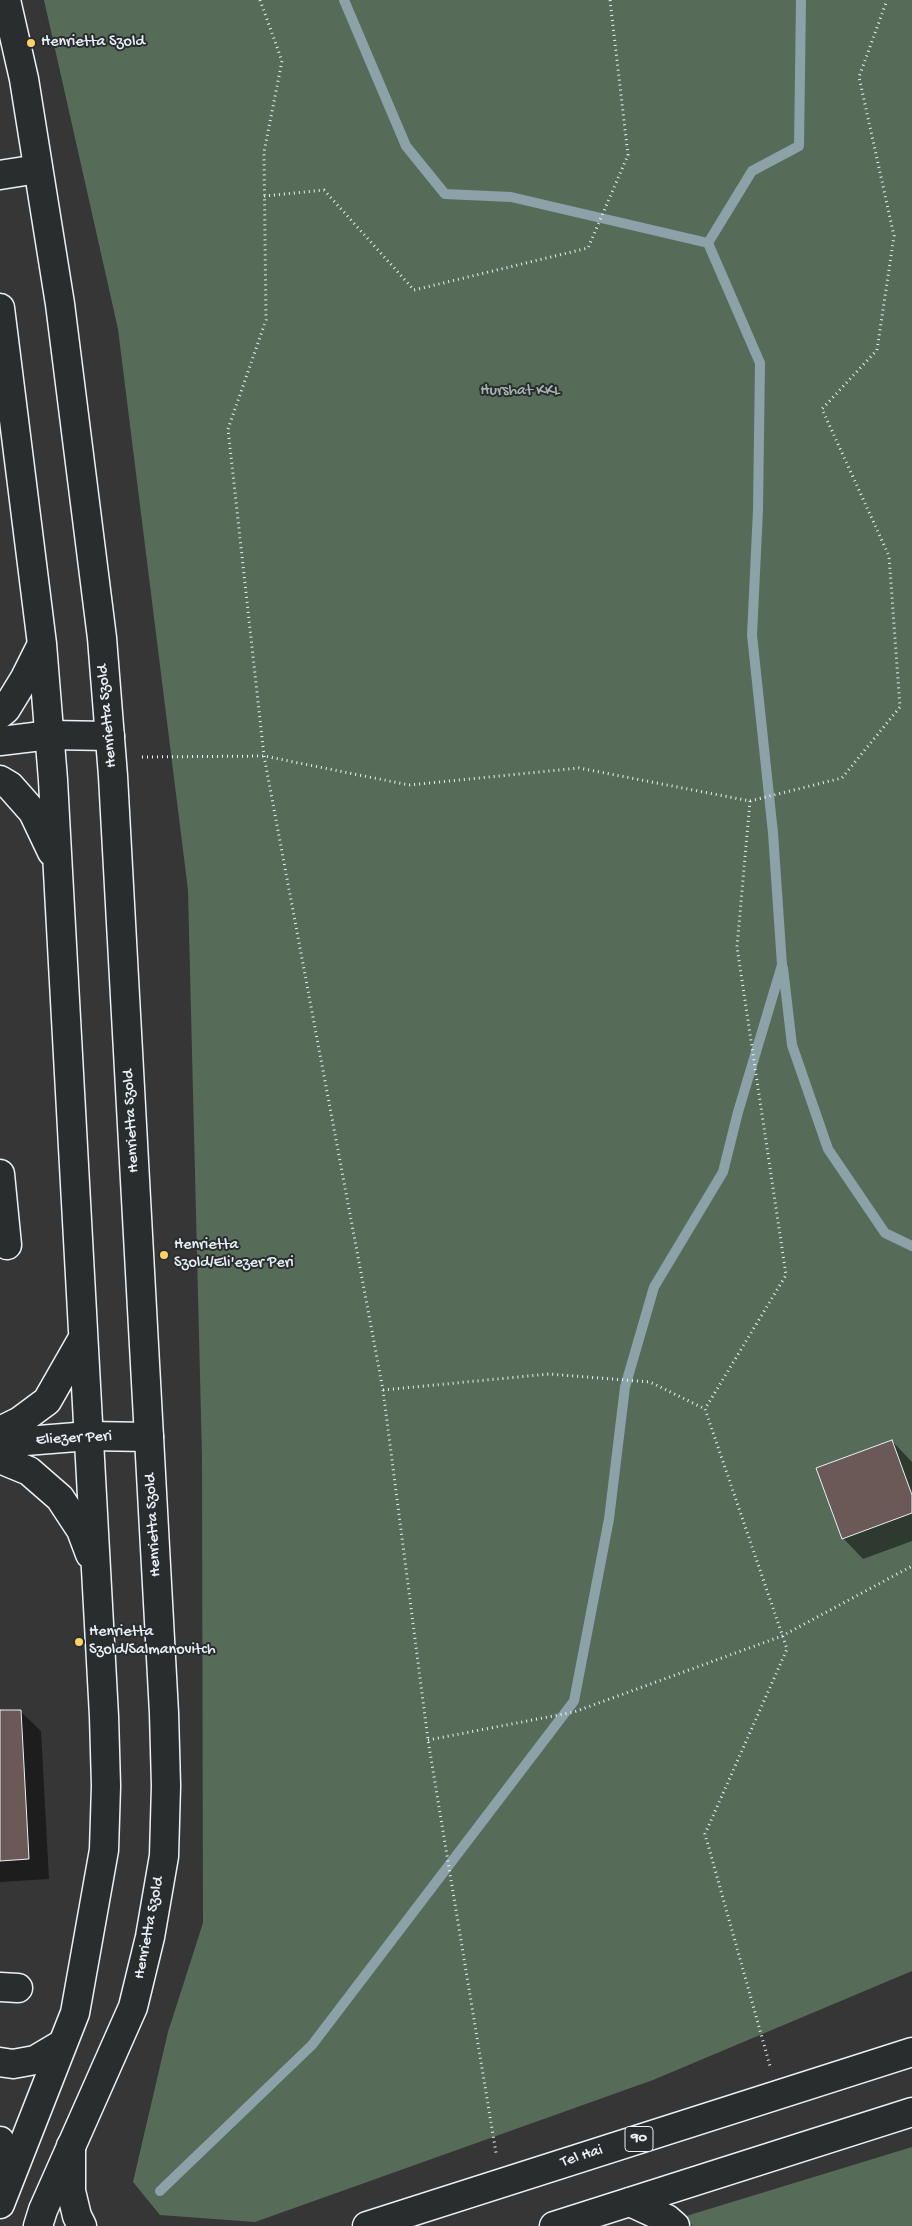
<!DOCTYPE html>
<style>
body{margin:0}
canvas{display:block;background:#373636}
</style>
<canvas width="912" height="2226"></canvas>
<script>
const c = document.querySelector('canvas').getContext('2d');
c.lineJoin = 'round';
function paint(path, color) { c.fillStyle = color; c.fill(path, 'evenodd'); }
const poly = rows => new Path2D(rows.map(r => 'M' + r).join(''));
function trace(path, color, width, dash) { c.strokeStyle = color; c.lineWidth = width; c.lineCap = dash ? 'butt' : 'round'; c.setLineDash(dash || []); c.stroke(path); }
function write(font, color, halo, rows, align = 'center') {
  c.font = font + ' "Gochi Hand",sans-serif'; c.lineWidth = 4; c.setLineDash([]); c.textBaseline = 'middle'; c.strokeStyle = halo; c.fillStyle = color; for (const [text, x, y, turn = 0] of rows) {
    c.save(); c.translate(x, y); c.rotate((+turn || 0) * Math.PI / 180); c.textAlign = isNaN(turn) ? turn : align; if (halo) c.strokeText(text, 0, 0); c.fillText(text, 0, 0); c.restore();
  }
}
paint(poly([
 [44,0,912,0,912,1971,653,2080,255,2222,160,2215,133,2182,168,2032,203,1923,202,1456,188,890,118,329],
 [912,2147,912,2226,693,2226,683,2217]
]), '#566c58');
paint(poly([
 [892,1441,912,1462,912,1541,863,1559,843,1538],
 [20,1711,41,1731,49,1879,0,1882,0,1712]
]), '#0007');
trace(poly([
 [344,0,406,146,445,194,511,197,708,243,752,171,799,146,801,0],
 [783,968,792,1045,828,1149,885,1233,912,1246],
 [160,2191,312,2045,574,1701,609,1519,625,1387,654,1287,723,1172,738,1112,782,965,773,833,752,635,758,510,760,363,708,243]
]), '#8ca1a8', 10);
const building = poly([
 [892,1440,912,1495,912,1513,842,1539,816,1468,892,1440],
 [0,1710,21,1710,29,1859,0,1861,0,1710]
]);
paint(building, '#6b5958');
trace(building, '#e8f1f8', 1);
const minor = poly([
 [0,175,38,169],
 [0,741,50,735,110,736],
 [0,1174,7,1245],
 [0,1443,89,1436,149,1437],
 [0,1987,18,1988],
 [0,2062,13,2064,35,2060,62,2044],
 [0,2141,14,2166],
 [630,2202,667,2219,675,2226]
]);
const major = poly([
 [6,0,24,79,60,304,102,638,113,776,164,1713,166,1786,164,1856,150,1937,133,2007,43,2210,38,2226],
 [0,308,42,644,53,780,104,1716,106,1786,104,1850,75,2013,0,2204],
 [0,714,6,709,25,678,42,644],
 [0,780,10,786,33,812,52,852],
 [0,1431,20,1421,47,1401,83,1338],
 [0,1459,29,1471,60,1498,81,1530,90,1554]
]);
const highway = poly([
 [71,2146,71,2191,77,2216,82,2226],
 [0,2199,3,2194],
 [367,2226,912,2052],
 [554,2226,912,2112]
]);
trace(minor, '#e8f1f8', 31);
trace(major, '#e8f1f8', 31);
trace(highway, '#e8f1f8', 31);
trace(poly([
 [260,0,282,61,264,152,266,320,228,429,264,756,383,1390,428,1740,496,2153],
 [264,196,324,190,414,290,588,248,628,155,610,0],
 [142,757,264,756,409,785,579,768,750,801,842,778,900,707,889,556,822,409,877,350,894,236,859,77,887,0],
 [750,801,737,947,786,1275,705,1409,787,1649,705,1834,770,2066],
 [383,1390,549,1374,650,1382,705,1409],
 [428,1740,574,1712,782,1636,912,1566]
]), '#e8f1f8', 3, [1, 4]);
trace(minor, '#2a2d2e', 28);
trace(major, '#2a2d2e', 28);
trace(highway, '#2a2d2e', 28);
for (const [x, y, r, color] of [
 [31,43,5,"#ffd166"],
 [164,1255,5,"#ffd166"],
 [79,1642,5,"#ffd166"]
]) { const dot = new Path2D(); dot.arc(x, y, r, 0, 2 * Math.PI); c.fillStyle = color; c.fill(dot); trace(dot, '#2a2d2e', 2); }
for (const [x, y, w] of [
 [639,2139,28]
]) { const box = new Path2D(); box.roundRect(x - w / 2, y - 12.5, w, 25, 4); c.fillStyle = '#2a2d2e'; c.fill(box); trace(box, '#e8f1f8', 1); }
write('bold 15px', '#e8f1f8', null, [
 ["90",639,2139]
]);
write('16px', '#e8f1f8', '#2a2d2e', [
 ["Henrietta Szold",41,43],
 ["Henrietta",174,1246],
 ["Szold/Eli'ezer Peri",174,1264],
 ["Henrietta",89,1633],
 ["Szold/Salmanovitch",89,1651]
], 'left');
write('16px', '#a6b5b0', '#2a2d2e', [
 ["Hurshat KKL",520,392]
]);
write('16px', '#e8f1f8', '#2a2d2e', [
 ["Henrietta Szold",108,716,-95],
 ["Henrietta Szold",132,1121,-93],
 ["Eliezer Peri",74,1439,-3],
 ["Henrietta Szold",154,1525,-93],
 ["Henrietta Szold",150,1928,-79],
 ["Tel Hai",582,2157,-18]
]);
</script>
